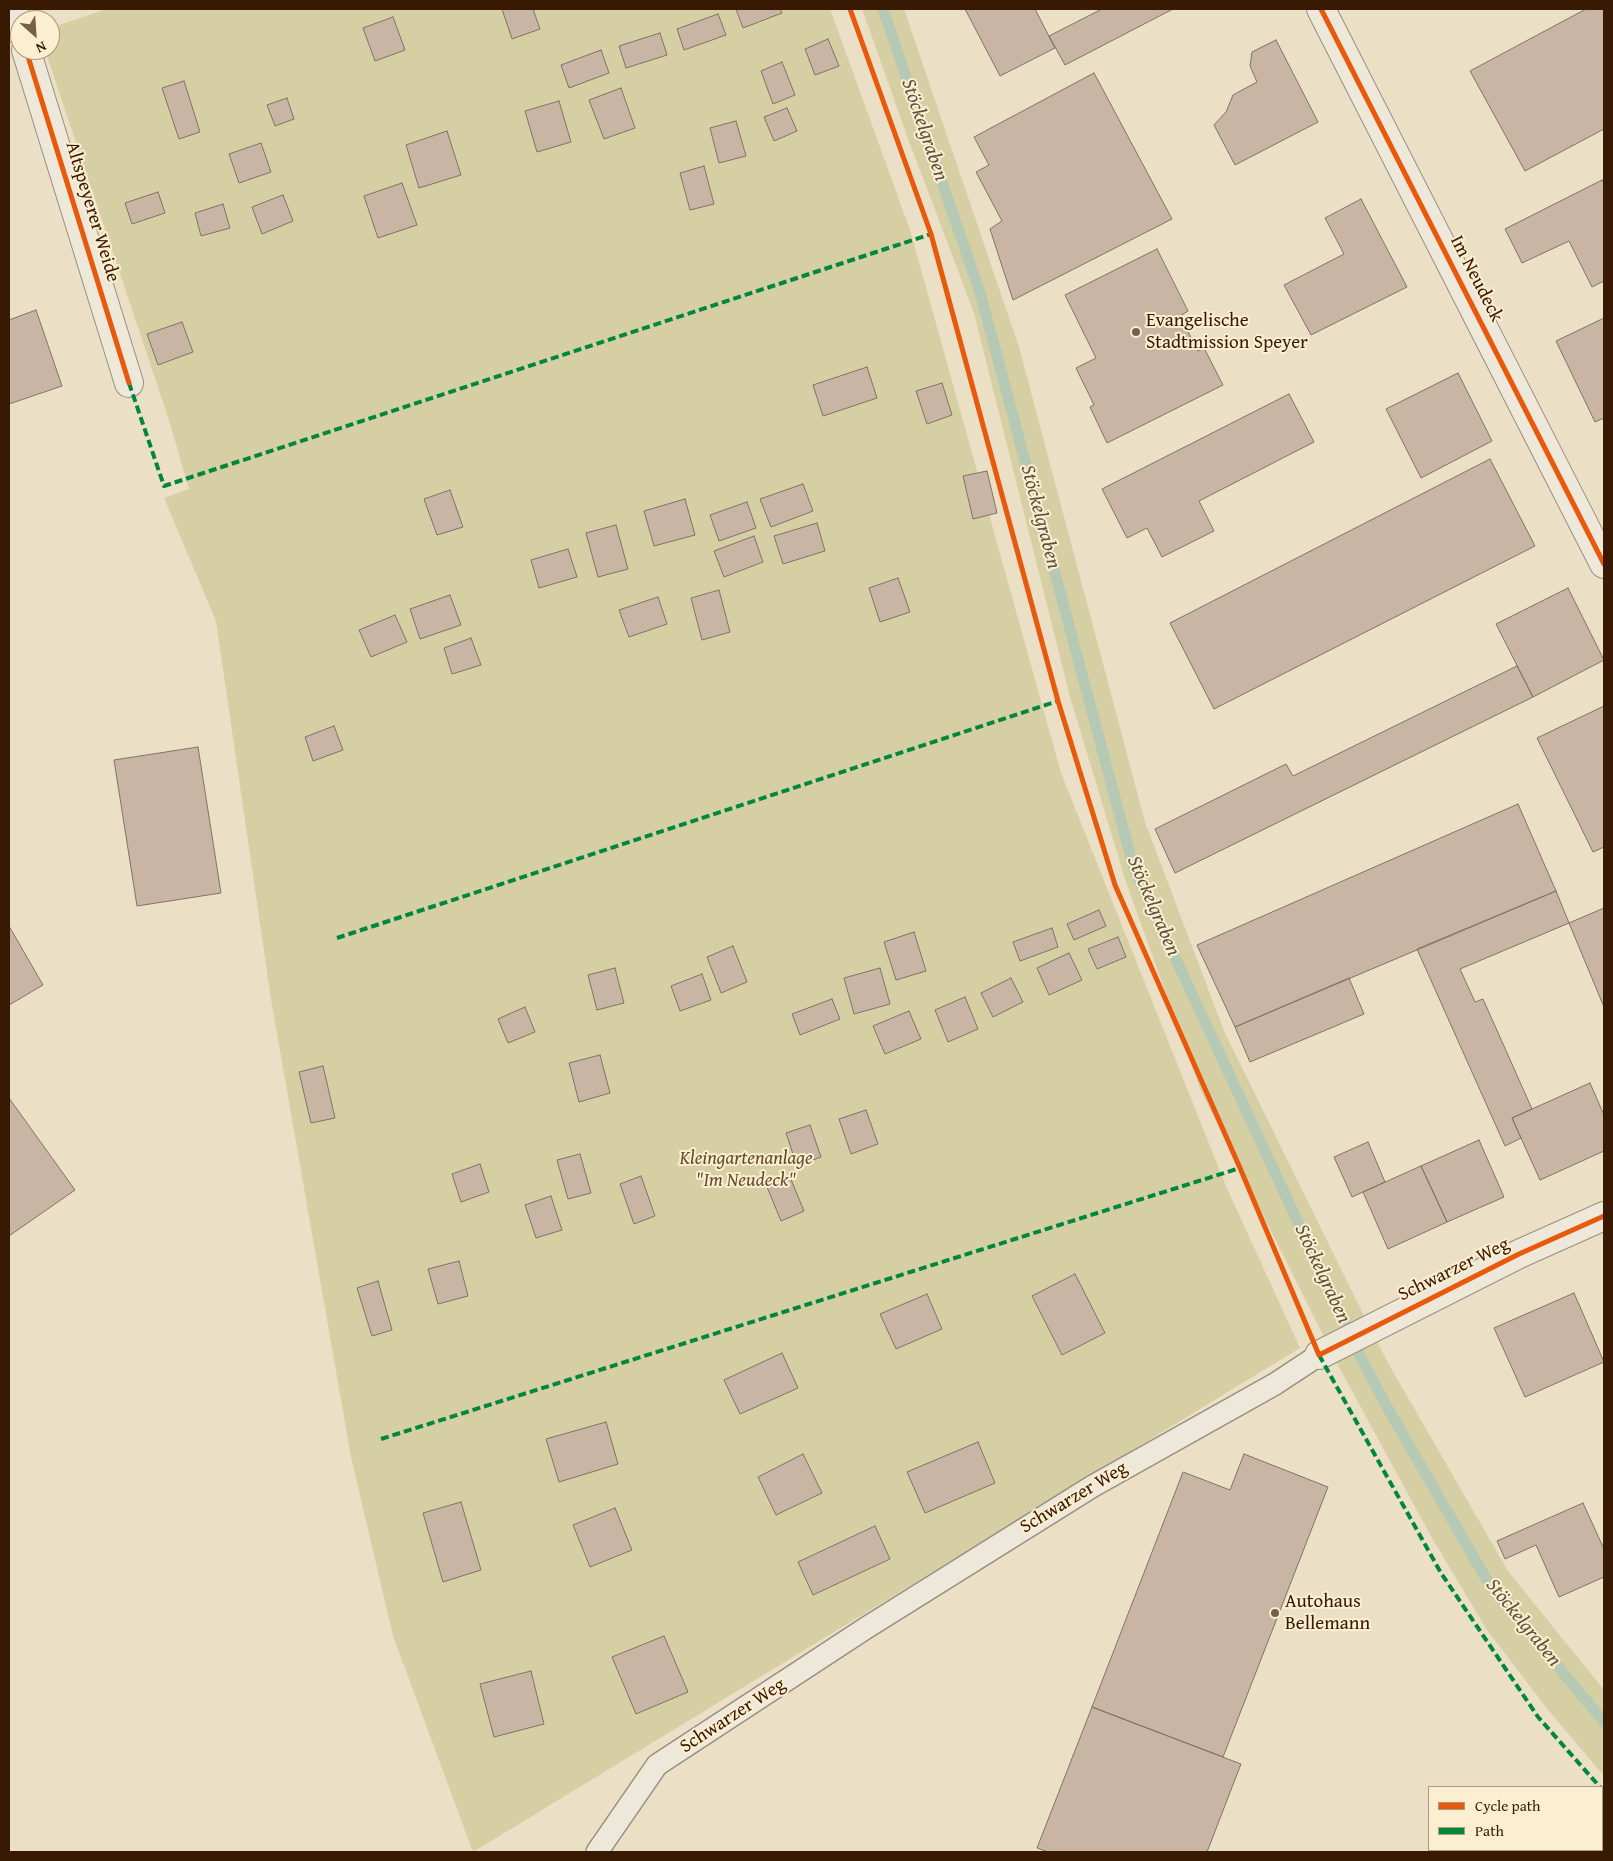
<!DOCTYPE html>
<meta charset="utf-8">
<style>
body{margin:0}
#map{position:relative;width:1613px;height:1861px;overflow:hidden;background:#ebdfc6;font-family:"Gentium Book Plus",serif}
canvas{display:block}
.frame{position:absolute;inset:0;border:10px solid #381a04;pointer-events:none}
.legend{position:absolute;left:1428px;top:1786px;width:175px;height:65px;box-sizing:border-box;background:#fceed0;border:1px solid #ae997e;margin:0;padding:6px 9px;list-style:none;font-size:15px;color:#381a04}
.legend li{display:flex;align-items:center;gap:10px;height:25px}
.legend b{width:25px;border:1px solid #ae997e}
.north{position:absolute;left:10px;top:10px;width:50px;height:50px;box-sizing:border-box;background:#fceed0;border:1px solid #ae997e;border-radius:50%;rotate:154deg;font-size:14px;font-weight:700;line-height:20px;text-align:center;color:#381a04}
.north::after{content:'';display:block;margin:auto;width:18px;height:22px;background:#775f48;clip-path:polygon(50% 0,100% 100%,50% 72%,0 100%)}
</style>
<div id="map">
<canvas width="1613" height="1861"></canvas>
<div class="frame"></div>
<ul class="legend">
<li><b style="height:6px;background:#e8590c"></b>Cycle path</li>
<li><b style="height:6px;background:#00873e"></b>Path</li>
</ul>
<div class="north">N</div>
</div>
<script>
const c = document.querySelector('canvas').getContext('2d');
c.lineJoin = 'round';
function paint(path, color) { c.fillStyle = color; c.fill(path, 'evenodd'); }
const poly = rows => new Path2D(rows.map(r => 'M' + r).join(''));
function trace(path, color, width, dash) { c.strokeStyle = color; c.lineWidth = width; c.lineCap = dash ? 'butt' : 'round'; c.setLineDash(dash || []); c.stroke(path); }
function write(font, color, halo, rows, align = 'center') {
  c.font = font + ' "Gentium Book Plus",serif'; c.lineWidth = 4; c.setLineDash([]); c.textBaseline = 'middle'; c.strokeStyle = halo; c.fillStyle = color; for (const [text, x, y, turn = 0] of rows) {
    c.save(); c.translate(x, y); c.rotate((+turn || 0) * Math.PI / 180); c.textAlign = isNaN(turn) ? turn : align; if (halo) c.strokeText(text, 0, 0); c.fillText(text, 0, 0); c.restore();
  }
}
paint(poly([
 [107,9,830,9,910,230,1061,773,1226,1186,1300,1348,473,1852,393,1636,351,1457,271,999,216,621,164,498,189,489,169,420,45,50,50,50,50,28],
 [862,9,904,9,1019,347,1145,822,1224,1031,1370,1328,1392,1370,1508,1571,1604,1690,1604,1776,1549,1711,1487,1630,1432,1538,1339,1367,1200,1089,1125,879,1070,697,974,313,907,136]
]), '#d6cfa4');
trace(poly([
 [883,9,981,296,1134,869,1361,1358,1387,1407,1488,1582,1604,1722]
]), '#b5c9b4', 11);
const building = poly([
 [502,9,533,9,540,29,512,39,502,9],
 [736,9,780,9,782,13,743,28,736,9],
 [965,9,1035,9,1055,48,1000,76,965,9],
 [1102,9,1173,9,1065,65,1049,36,1102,9],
 [1586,9,1604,9,1604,129,1525,171,1470,71,1586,9],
 [718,14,726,35,684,50,677,29,718,14],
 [393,17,405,50,375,61,363,28,393,17],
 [660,33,667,55,626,68,619,46,660,33],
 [828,39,839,66,815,75,805,49,828,39],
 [1276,40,1318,122,1235,165,1214,125,1226,112,1233,95,1257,82,1250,66,1252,52,1276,40],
 [601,50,609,73,569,88,561,65,601,50],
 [782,62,795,95,773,104,761,71,782,62],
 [1094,73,1172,219,1013,300,990,229,1002,221,976,172,989,165,974,137,1094,73],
 [184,81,200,132,179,139,162,88,184,81],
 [621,88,635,128,604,139,589,100,621,88],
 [287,98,294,119,275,126,267,105,287,98],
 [559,101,571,142,537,152,525,111,559,101],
 [787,108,797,131,774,141,764,117,787,108],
 [736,121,746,156,719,163,710,128,736,121],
 [447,131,461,175,419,188,406,145,447,131],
 [261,143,271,172,239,183,229,154,261,143],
 [704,166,714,204,690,210,680,173,704,166],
 [1602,180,1604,184,1604,281,1592,287,1569,241,1522,263,1505,229,1602,180],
 [402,183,417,225,378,238,364,196,402,183],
 [158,192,165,213,132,224,125,203,158,192],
 [283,195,293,221,262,234,252,207,283,195],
 [1361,199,1407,287,1311,335,1284,285,1344,254,1325,218,1361,199],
 [223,204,230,228,201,236,195,213,223,204],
 [1157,249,1188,311,1180,316,1198,351,1204,348,1223,385,1107,443,1090,407,1094,405,1076,368,1096,358,1065,295,1157,249],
 [36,310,62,386,9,404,9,320,36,310],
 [1604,318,1604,418,1595,422,1556,341,1604,318],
 [182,322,193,352,158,365,147,334,182,322],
 [867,367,877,398,823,416,813,385,867,367],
 [1458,373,1492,441,1421,478,1386,409,1458,373],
 [942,383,952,415,927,424,916,391,942,383],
 [1289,394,1314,442,1199,501,1214,531,1162,557,1147,528,1127,538,1102,489,1289,394],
 [1490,459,1535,546,1214,709,1170,623,1490,459],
 [987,471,997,513,973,519,963,476,987,471],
 [803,484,813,511,771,527,760,499,803,484],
 [450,490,463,527,437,535,424,499,450,490],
 [685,499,695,535,654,546,644,511,685,499],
 [747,502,756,528,719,541,710,515,747,502],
 [817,523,825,551,783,564,774,536,817,523],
 [616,525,628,569,598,577,586,533,616,525],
 [754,536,763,562,724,577,714,551,754,536],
 [568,549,577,577,539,588,531,560,568,549],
 [898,578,910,612,880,622,869,588,898,578],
 [1568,588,1604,660,1533,697,1496,624,1568,588],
 [719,590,730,632,702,640,691,598,719,590],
 [450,595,461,625,420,639,410,609,450,595],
 [658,597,667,624,629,637,619,610,658,597],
 [395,615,407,642,371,657,359,630,395,615],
 [471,638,481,665,452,674,444,648,471,638],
 [1517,666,1533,697,1175,873,1155,829,1286,764,1293,776,1517,666],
 [1604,706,1604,847,1593,852,1537,738,1604,706],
 [334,726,343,750,313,761,305,737,334,726],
 [198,747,221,893,137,906,114,760,198,747],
 [1518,804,1556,891,1235,1027,1197,945,1518,804],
 [1556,891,1569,923,1460,969,1475,1002,1483,999,1532,1109,1512,1118,1521,1138,1505,1146,1417,949,1556,891],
 [1604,908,1604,1007,1569,923,1604,908],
 [1099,910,1106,926,1074,940,1067,924,1099,910],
 [9,926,43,985,9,1005,9,926],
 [1052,928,1058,947,1020,961,1013,942,1052,928],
 [914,932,926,971,896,980,884,942,914,932],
 [1118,937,1126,957,1097,969,1088,949,1118,937],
 [733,946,747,982,721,993,707,957,733,946],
 [1069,953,1082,980,1049,995,1037,968,1069,953],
 [615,968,624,1003,597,1010,588,975,615,968],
 [880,968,890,1004,854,1014,844,978,880,968],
 [702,974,711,1000,680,1011,671,986,702,974],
 [1011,978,1023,1002,993,1017,981,993,1011,978],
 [1349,978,1364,1014,1250,1062,1235,1027,1349,978],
 [965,997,978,1029,948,1042,935,1010,965,997],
 [832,999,840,1019,800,1035,792,1014,832,999],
 [525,1007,535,1032,508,1043,498,1019,525,1007],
 [909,1011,921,1039,885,1054,873,1026,909,1011],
 [600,1055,610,1093,579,1102,569,1063,600,1055],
 [323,1066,335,1118,311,1123,299,1072,323,1066],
 [1590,1083,1604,1115,1604,1151,1540,1180,1512,1118,1590,1083],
 [9,1098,75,1190,9,1236,9,1098],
 [866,1110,878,1144,851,1154,839,1119,866,1110],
 [810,1125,821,1157,797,1166,786,1133,810,1125],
 [1479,1140,1504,1197,1447,1222,1421,1166,1479,1140],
 [1368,1142,1385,1182,1352,1197,1334,1157,1368,1142],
 [580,1154,591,1193,568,1199,557,1160,580,1154],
 [480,1164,489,1192,461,1202,452,1174,480,1164],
 [1421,1166,1447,1222,1388,1249,1363,1192,1421,1166],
 [641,1176,655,1216,634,1224,620,1184,641,1176],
 [790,1177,804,1211,781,1221,767,1187,790,1177],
 [551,1196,562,1230,536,1238,525,1205,551,1196],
 [459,1261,468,1296,438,1304,428,1269,459,1261],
 [1075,1274,1105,1333,1062,1355,1032,1296,1075,1274],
 [378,1281,392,1330,372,1336,357,1288,378,1281],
 [1574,1293,1604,1362,1525,1397,1494,1328,1574,1293],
 [927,1294,942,1329,896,1349,880,1314,927,1294],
 [782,1353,798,1388,740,1414,724,1380,782,1353],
 [606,1422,618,1464,559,1482,546,1439,606,1422],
 [978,1442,995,1483,925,1513,907,1472,978,1442],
 [803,1454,822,1493,776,1515,758,1477,803,1454],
 [1244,1454,1328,1487,1223,1757,1092,1707,1183,1472,1230,1490,1244,1454],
 [461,1502,481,1570,443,1582,423,1513,461,1502],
 [1583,1503,1604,1549,1604,1577,1559,1597,1536,1545,1505,1559,1497,1541,1583,1503],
 [615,1508,632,1550,590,1567,573,1525,615,1508],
 [875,1526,890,1559,813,1595,798,1562,875,1526],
 [664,1636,688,1692,636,1714,612,1657,664,1636],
 [531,1671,544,1724,494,1737,480,1684,531,1671],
 [1092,1707,1241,1764,1207,1852,1048,1852,1037,1848,1092,1707],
 [1602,1843,1604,1844,1604,1852,1514,1852,1515,1850,1602,1850,1602,1843]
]);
paint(building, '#c8b5a4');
trace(building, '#7f7465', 1);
const service = poly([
 [597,1852,657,1765,866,1628,1093,1486,1275,1384,1319,1355]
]);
const minor = poly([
 [13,9,20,31],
 [1321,9,1604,564],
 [26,50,129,383],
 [1319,1355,1519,1254,1604,1216]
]);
trace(service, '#998f7e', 24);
trace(minor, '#998f7e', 30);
trace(service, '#eee8da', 21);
trace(minor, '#eee8da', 28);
trace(poly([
 [129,383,164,486,931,234],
 [337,938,1058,701],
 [1319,1355,1441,1573,1538,1717,1600,1787],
 [381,1439,1240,1168]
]), '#00873e', 4, [8, 4]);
trace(poly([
 [850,9,931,234,1058,701,1115,885,1240,1168,1319,1355,1519,1254,1604,1216],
 [1321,9,1604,564],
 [26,50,129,383]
]), '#e8590c', 5);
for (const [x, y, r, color] of [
 [1136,332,5,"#775f48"],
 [1275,1613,5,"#775f48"]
]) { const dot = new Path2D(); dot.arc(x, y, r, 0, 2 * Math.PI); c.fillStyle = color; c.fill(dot); trace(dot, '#fceed0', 2); }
write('19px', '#381a04', '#fceed0', [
 ["Altspeyerer Weide",92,212,73],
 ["Im Neudeck",1476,279,63],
 ["Schwarzer Weg",1454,1270,-26],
 ["Schwarzer Weg",1074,1498,-31],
 ["Schwarzer Weg",733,1716,-33]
]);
write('19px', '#381a04', '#fceed0', [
 ["Evangelische",1146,321],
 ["Stadtmission Speyer",1146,343],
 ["Autohaus",1285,1602],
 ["Bellemann",1285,1624]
], 'left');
write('italic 19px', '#624c2c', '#fceed0', [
 ["Kleingartenanlage",746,1159],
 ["\"Im Neudeck\"",746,1181]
]);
write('italic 20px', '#5c543f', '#fceed0', [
 ["Stöckelgraben",924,130,71],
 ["Stöckelgraben",1040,517,75],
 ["Stöckelgraben",1153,906,67],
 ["Stöckelgraben",1322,1274,65],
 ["Stöckelgraben",1523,1623,51]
]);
</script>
